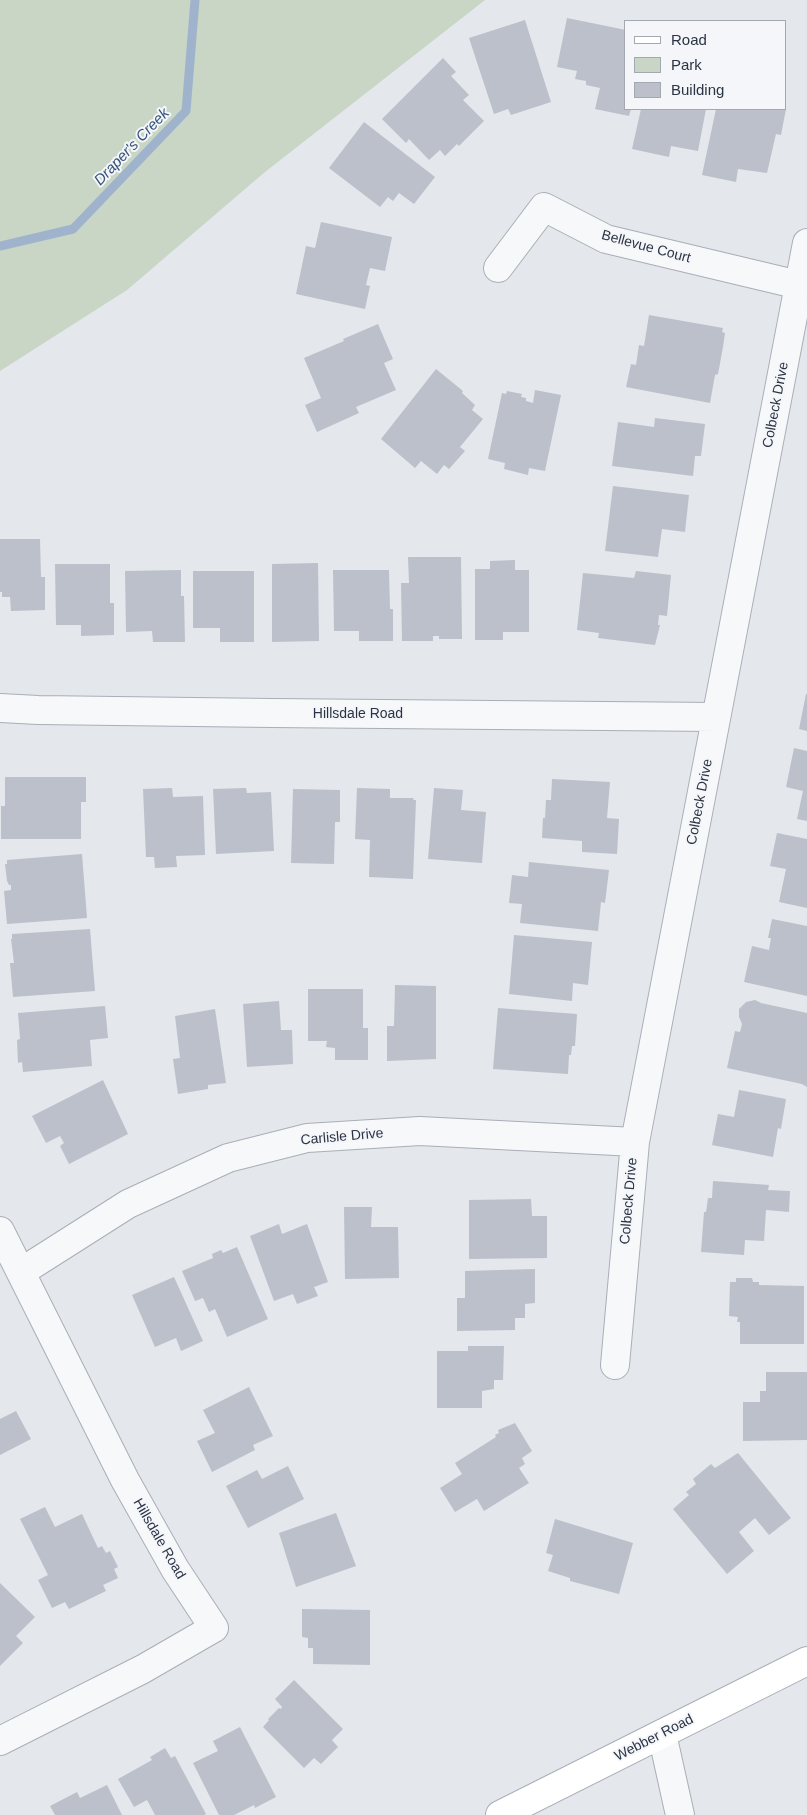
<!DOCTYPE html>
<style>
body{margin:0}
#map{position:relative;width:807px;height:1815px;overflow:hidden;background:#e4e7ec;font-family:Arial,sans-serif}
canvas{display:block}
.legend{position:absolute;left:624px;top:20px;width:162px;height:90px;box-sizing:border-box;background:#f4f6f9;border:1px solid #a4a8b1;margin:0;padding:6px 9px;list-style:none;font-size:15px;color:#2b3445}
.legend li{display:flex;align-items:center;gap:10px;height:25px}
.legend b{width:25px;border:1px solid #a4a8b1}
</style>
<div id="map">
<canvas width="807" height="1815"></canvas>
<ul class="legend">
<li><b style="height:6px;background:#fff"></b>Road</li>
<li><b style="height:14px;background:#c9d6c5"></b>Park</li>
<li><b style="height:14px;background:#bbc0ca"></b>Building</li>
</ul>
</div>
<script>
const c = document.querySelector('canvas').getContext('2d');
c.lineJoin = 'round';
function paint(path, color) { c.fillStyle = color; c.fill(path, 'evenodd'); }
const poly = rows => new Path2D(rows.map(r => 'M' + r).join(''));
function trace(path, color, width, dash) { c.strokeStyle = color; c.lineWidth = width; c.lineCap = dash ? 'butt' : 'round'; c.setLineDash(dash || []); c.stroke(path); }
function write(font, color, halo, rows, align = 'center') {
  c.font = font + ' Arial,sans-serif'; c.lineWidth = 4; c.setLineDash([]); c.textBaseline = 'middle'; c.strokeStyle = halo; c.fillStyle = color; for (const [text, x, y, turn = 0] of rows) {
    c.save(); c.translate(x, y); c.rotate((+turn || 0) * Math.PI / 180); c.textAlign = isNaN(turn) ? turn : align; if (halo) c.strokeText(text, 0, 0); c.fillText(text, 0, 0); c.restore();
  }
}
paint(poly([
 [0,0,485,0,265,172,127,290,0,371]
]), '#c9d6c5');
trace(poly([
 [0,246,73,229,186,111,195,0]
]), '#9fb4cc', 9);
paint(poly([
 [567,18,626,30,626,109,631,109,629,116,595,109,600,88,586,85,586,81,575,79,577,71,557,67],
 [525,20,551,102,511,115,508,109,494,114,469,38],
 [443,58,456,72,451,76,469,95,463,100,484,121,459,146,457,144,445,156,440,150,429,160,409,139,406,143,382,119],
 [641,109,706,109,698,151,671,146,669,157,632,149],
 [716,109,786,109,781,135,776,134,767,173,738,169,736,182,702,175],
 [364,122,435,177,414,204,399,193,393,201,388,197,380,207,329,168],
 [321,222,392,237,385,271,370,268,366,285,370,286,365,309,296,294,306,246,315,248],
 [649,315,723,328,722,332,725,333,723,347,718,374,715,375,710,403,626,387,631,364,636,365,639,345,644,346],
 [378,324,393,359,384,363,396,390,356,407,359,413,317,432,305,405,321,398,304,358,344,341,343,339],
 [436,369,463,391,462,393,475,405,472,410,483,419,460,447,465,451,449,469,444,465,437,474,421,461,415,468,381,439],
 [535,390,561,395,545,471,529,468,528,475,504,469,505,463,488,459,502,393,506,394,507,391,522,394,521,397,526,398,526,401,533,403],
 [655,418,705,424,701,456,695,456,693,476,612,466,618,422,654,427],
 [613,486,689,495,685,532,662,529,658,557,605,551],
 [0,539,40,539,41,577,45,577,45,610,11,611,10,597,2,597,2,592,0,592],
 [408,557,461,557,462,639,439,639,439,636,433,636,433,641,402,641,401,583,409,583],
 [515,560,515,570,529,570,529,632,503,632,503,640,475,640,475,569,490,569,490,561],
 [318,563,319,641,272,642,272,564],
 [55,564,110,564,110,603,114,603,114,635,81,636,81,625,56,625],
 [181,570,181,596,184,596,185,642,153,642,152,631,126,632,125,571],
 [333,570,389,570,390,609,393,609,393,641,359,641,359,631,334,631],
 [193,571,254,571,254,642,220,642,220,628,193,628],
 [636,571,671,575,667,616,659,615,658,625,660,625,655,645,598,638,599,633,577,630,583,573,634,578],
 [806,694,807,694,807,731,799,729],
 [794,748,807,751,807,821,797,819,803,791,786,787],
 [5,777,86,777,86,802,81,802,81,839,1,839,1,806,5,806],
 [552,779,610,782,607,818,619,819,617,854,582,852,582,841,542,838,543,818,545,818,546,800,551,800],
 [172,788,173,797,203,796,205,855,176,856,177,867,155,868,154,857,146,857,143,789],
 [246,788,247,793,271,792,274,851,216,854,213,789],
 [357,788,390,789,390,798,414,798,413,800,416,800,413,879,369,877,370,840,355,839],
 [434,788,463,790,461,810,486,812,482,863,428,859],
 [293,789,340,790,340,822,335,822,334,864,291,863],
 [777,833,807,839,807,908,779,902,786,869,770,866],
 [82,854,87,918,7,924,4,891,11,890,11,885,9,885,7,881,5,864,7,864,7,860],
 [529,862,609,870,605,903,601,902,598,931,520,923,522,904,509,903,512,875,528,877],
 [772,919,807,926,807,996,744,982,752,946,769,950,771,938,768,938],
 [90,929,95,991,13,997,10,963,14,963,11,939,12,939,12,934],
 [514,935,592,942,588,985,573,983,572,1001,509,994],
 [395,985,436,986,436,1059,387,1061,387,1026,394,1026],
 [308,989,363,989,363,1028,368,1028,368,1060,335,1060,335,1048,326,1047,327,1041,308,1041],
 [755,1000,761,1003,807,1013,807,1087,802,1084,727,1068,735,1031,740,1032,742,1024,739,1017,739,1009,746,1002],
 [279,1001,281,1030,292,1030,293,1064,247,1067,243,1004],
 [105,1006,108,1038,90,1040,92,1066,23,1072,22,1062,18,1063,17,1040,20,1039,18,1013],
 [498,1008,577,1014,575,1046,572,1046,571,1055,569,1055,568,1074,493,1069],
 [215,1009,226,1083,208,1085,208,1089,178,1094,173,1059,180,1058,175,1016],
 [103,1080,128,1134,69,1164,60,1146,64,1143,60,1136,46,1143,32,1116],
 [739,1090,786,1099,781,1129,778,1128,773,1157,712,1145,718,1114,734,1117],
 [713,1181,769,1185,768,1190,790,1191,789,1212,766,1210,764,1241,745,1240,744,1255,701,1252,704,1212,706,1212,708,1198,712,1198],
 [531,1199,532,1216,547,1216,547,1258,469,1259,469,1200],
 [344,1207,372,1207,371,1227,398,1227,399,1278,345,1279],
 [279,1224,282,1234,307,1224,328,1282,314,1287,318,1296,297,1304,293,1294,274,1301,250,1236],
 [237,1247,268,1319,227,1337,215,1309,209,1312,203,1298,195,1301,182,1271,213,1258,212,1254,221,1250,223,1253],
 [535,1269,535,1303,525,1304,525,1318,515,1318,515,1330,457,1331,457,1298,465,1298,465,1271],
 [174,1277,203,1341,181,1351,176,1338,155,1347,132,1295],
 [736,1278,752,1278,753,1282,759,1282,759,1285,804,1286,804,1344,740,1344,740,1322,737,1322,738,1317,729,1316,730,1282,736,1282],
 [468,1346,504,1346,503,1380,494,1380,494,1389,482,1391,482,1408,437,1408,437,1351,468,1351],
 [766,1372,807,1372,807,1440,743,1441,743,1402,760,1402,760,1391,766,1391],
 [249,1387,273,1436,253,1445,255,1450,212,1472,197,1441,215,1433,203,1410],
 [16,1411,31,1439,0,1455,0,1419],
 [515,1423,532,1451,522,1458,525,1464,519,1468,529,1483,484,1511,477,1499,455,1512,440,1488,462,1474,455,1463,496,1437,495,1435,499,1433,498,1430],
 [738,1453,791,1518,769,1535,755,1518,739,1532,754,1551,727,1574,673,1509,689,1495,686,1492,696,1484,693,1479,711,1464,715,1468],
 [288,1466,304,1499,248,1528,226,1486,257,1470,262,1479],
 [45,1507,55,1527,82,1514,98,1548,102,1546,106,1553,110,1551,118,1567,114,1569,118,1578,103,1585,106,1591,69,1609,65,1602,52,1608,38,1580,48,1575,20,1519],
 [336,1513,356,1566,296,1587,279,1533],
 [555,1519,633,1543,619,1594,570,1581,570,1578,548,1571,553,1555,546,1553],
 [0,1583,35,1617,16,1636,23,1643,0,1666],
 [302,1609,370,1610,370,1665,313,1664,313,1648,308,1648,308,1638,302,1637],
 [294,1680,343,1729,332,1740,338,1747,321,1764,314,1758,304,1768,263,1727,269,1720,268,1719,279,1708,281,1709,282,1707,275,1699],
 [240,1727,276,1797,255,1808,254,1805,234,1815,219,1815,193,1763,218,1751,213,1741],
 [165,1748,171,1758,175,1756,206,1814,204,1815,155,1815,147,1800,134,1807,118,1779,152,1760,150,1757],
 [107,1785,122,1815,55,1815,50,1806,77,1792,80,1798]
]), '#bbc0ca');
const street = poly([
 [498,268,544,207,606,239,799,285],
 [0,708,38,710,272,713,716,717],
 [0,1231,125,1480,175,1569,214,1628,143,1669,0,1741],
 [21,1272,128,1204,228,1158,307,1138,420,1131,635,1142],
 [615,1365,635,1142,807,243],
 [662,1734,680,1815]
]);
const secondary = poly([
 [500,1815,807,1661]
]);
trace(street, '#a9aeb7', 30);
trace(secondary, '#a9aeb7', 30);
trace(street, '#f7f8fa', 28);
trace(secondary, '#fff', 28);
write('14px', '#2b3445', '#f4f6f9', [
 ["Bellevue Court",646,247,15],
 ["Colbeck Drive",776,405,-79],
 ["Hillsdale Road",358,714],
 ["Colbeck Drive",700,802,-79],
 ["Carlisle Drive",342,1137,-5],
 ["Colbeck Drive",629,1201,-85],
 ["Hillsdale Road",159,1539,60],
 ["Webber Road",654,1738,-27]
]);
write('italic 15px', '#34527a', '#f4f6f9', [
 ["Draper's Creek",132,147,-46]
]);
</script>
